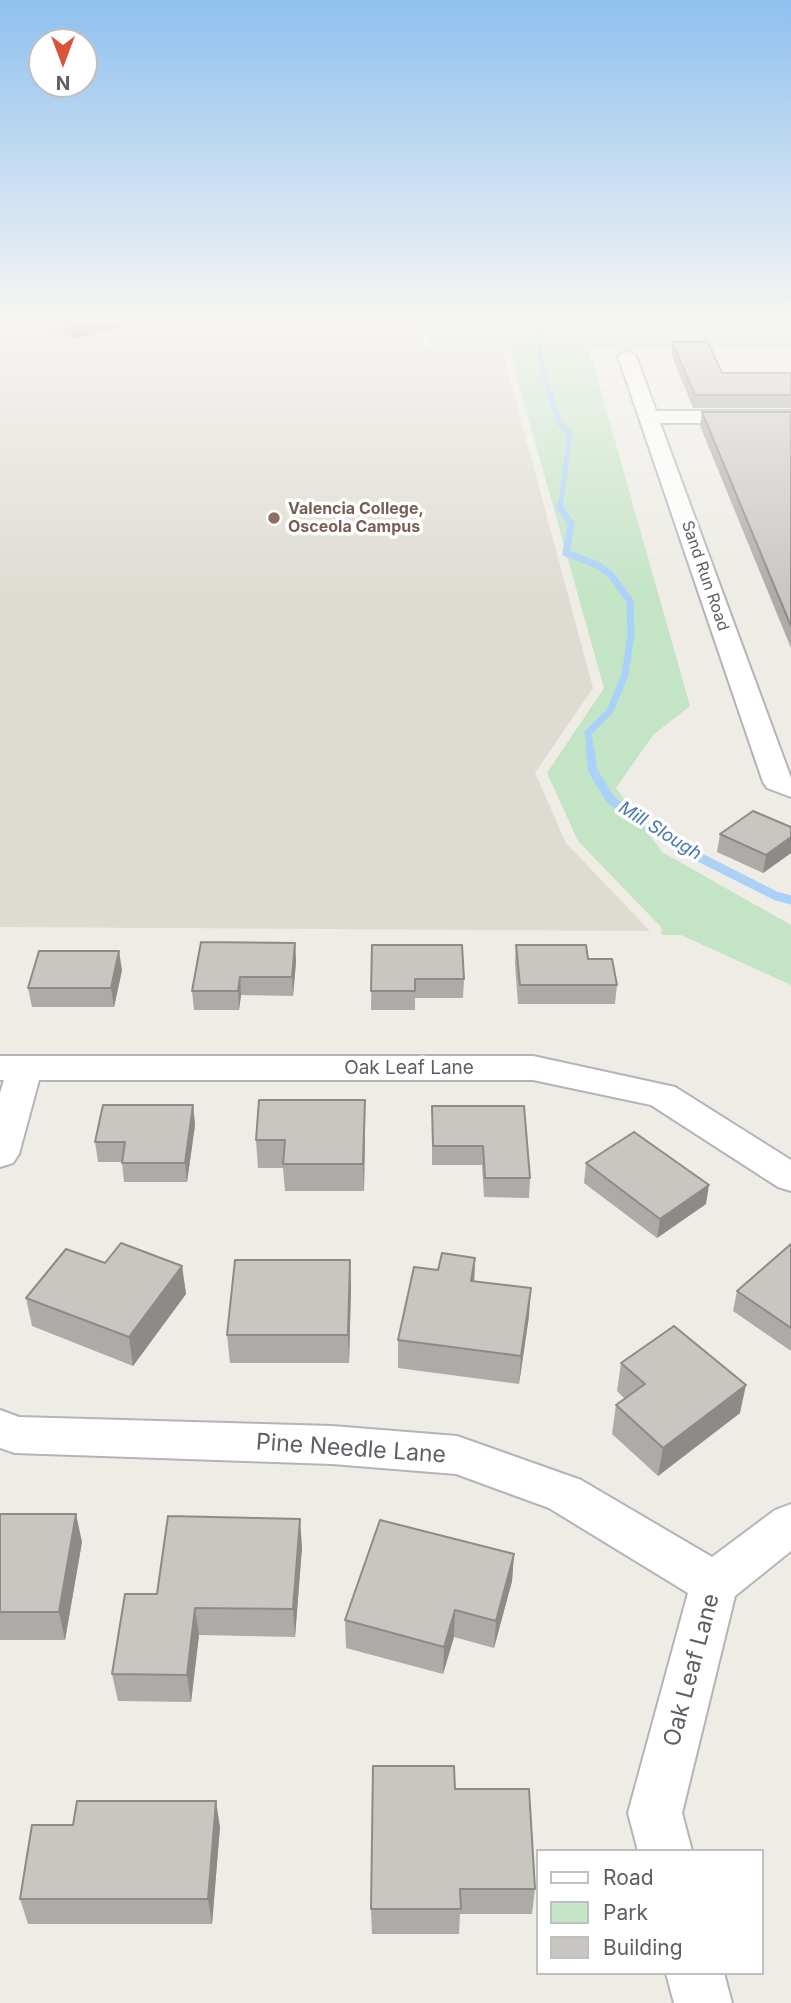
<!DOCTYPE html>
<style>
body{margin:0}
#map{position:relative;width:791px;height:2003px;overflow:hidden;background:#eeece5;font-family:Inter,sans-serif}
canvas{display:block}
.legend{position:absolute;left:536px;top:1849px;width:228px;height:126px;box-sizing:border-box;background:#fff;border:2px solid #bebfc1;margin:0;padding:9px 12px;list-style:none;font-size:21px;color:#5d5f64}
.legend li{display:flex;align-items:center;gap:14px;height:35px}
.legend b{width:35px;border:2px solid #bebfc1}
.north{position:absolute;left:28px;top:28px;width:70px;height:70px;box-sizing:border-box;background:#fff;border:2px solid #bebfc1;border-radius:50%;rotate:180deg;font-size:19px;font-weight:700;line-height:28px;text-align:center;color:#5d5f64}
.north::after{content:'';display:block;margin:auto;width:24px;height:32px;background:#dc533c;clip-path:polygon(50% 0,100% 100%,50% 72%,0 100%)}
</style>
<div id="map">
<canvas width="791" height="2003"></canvas>
<ul class="legend">
<li><b style="height:9px;background:#fff"></b>Road</li>
<li><b style="height:19px;background:#c3e4c5"></b>Park</li>
<li><b style="height:19px;background:#c9c6c2"></b>Building</li>
</ul>
<div class="north">N</div>
</div>
<script>
const c = document.querySelector('canvas').getContext('2d');
c.lineJoin = 'round';
function paint(path, color) { c.fillStyle = color; c.fill(path, 'evenodd'); }
const poly = rows => new Path2D(rows.map(r => 'M' + r).join(''));
function trace(path, color, width, dash) { c.strokeStyle = color; c.lineWidth = width; c.lineCap = dash ? 'butt' : 'round'; c.setLineDash(dash || []); c.stroke(path); }
function write(font, color, halo, rows, align = 'center') {
  c.font = font + ' Inter,sans-serif'; c.lineWidth = 7; c.setLineDash([]); c.textBaseline = 'middle'; c.strokeStyle = halo; c.fillStyle = color; for (const [text, x, y, turn = 0] of rows) {
    c.save(); c.translate(x, y); c.rotate((+turn || 0) * Math.PI / 180); c.textAlign = isNaN(turn) ? turn : align; if (halo) c.strokeText(text, 0, 0); c.fillText(text, 0, 0); c.restore();
  }
}
paint(poly([
 [0,318,421,318,423,348,502,349,593,688,535,773,566,843,650,931,0,927]
]), '#dedbd3');
paint(poly([
 [428,318,791,318,791,349,589,349,690,706,653,735,616,788,662,852,791,925,791,985,681,935,662,935,661,927,578,841,547,773,604,688,509,349,430,346]
]), '#c3e4c5');
trace(poly([
 [550,318,538,327,541,363,559,423,570,434,560,508],
 [561,318,593,326,665,326,665,318]
]), '#aad1f9', 5);
trace(poly([
 [559,506,571,524,566,553,597,565,610,574,630,601,631,635,625,675,610,711,588,733,591,752]
]), '#aad1f9', 7);
trace(poly([
 [590,750,593,771,610,799,640,822,685,850,776,896,791,900]
]), '#aad1f9', 9);
const minor = poly([
 [627,351,636,356,656,411,791,411,791,423,660,423,791,778,791,797,767,788,763,782,618,356,627,351],
 [0,1056,533,1056,675,1087,791,1160,791,1191,778,1187,651,1105,533,1080,39,1080,19,1154,13,1163,0,1167,0,1093,4,1080,0,1080,0,1056],
 [0,1410,19,1417,332,1426,457,1436,581,1480,712,1557,775,1510,791,1504,791,1551,735,1596,682,1813,692,1851,638,1851,628,1813,688,1593,549,1508,456,1474,332,1464,15,1453,0,1448,0,1410],
 [666,1973,724,1973,732,2003,674,2003,666,1973]
]);
trace(minor, '#b2b4b9', 4);
paint(minor, '#fff');
paint(poly([
 [19,318,121,318,121,327,74,339],
 [672,342,722,373,791,373,791,408,693,408,671,354],
 [702,412,791,412,791,648,700,426],
 [791,827,791,853,763,873,717,852,720,834],
 [295,943,296,962,293,996,241,995,239,1010,194,1010,192,991],
 [372,945,464,979,463,998,415,998,415,1010,371,1010],
 [516,945,588,959,617,985,615,1004,518,1004,515,964],
 [122,970,114,1007,32,1007,28,988],
 [193,1105,195,1125,187,1182,124,1182,122,1162,98,1162,95,1142],
 [432,1106,530,1178,529,1198,484,1197,482,1165,432,1165],
 [365,1127,364,1191,285,1191,283,1168,258,1168,256,1140],
 [586,1163,706,1204,657,1238,584,1183],
 [791,1244,791,1351,733,1311,737,1291],
 [475,1258,474,1281,529,1316,519,1384,398,1368,398,1340,438,1270],
 [350,1260,351,1288,349,1363,230,1363,227,1335],
 [105,1263,182,1266,186,1294,133,1366,32,1326,26,1298],
 [621,1363,740,1413,658,1476,612,1434,616,1405,625,1399,617,1391],
 [0,1514,82,1542,65,1640,0,1640],
 [302,1547,295,1637,199,1635,191,1702,118,1701,112,1674,157,1594],
 [514,1554,512,1581,494,1648,454,1637,443,1674,346,1648,345,1620],
 [455,1789,535,1889,532,1914,460,1914,459,1934,372,1934,371,1909],
 [220,1827,212,1924,28,1924,20,1899]
]), '#adaaa7');
paint(poly([
 [82,318,121,318,121,327,74,339,71,321],
 [791,837,791,853,763,873,766,855],
 [295,943,296,962,293,996,292,977],
 [119,951,122,970,114,1007,111,988],
 [240,977,241,995,239,1010,238,991],
 [365,1100,365,1127,364,1191,363,1164],
 [193,1105,195,1125,187,1182,185,1163],
 [709,1185,706,1204,657,1238,660,1219],
 [475,1258,474,1286,471,1281],
 [350,1260,351,1288,349,1363,348,1335],
 [182,1266,186,1294,133,1366,129,1337],
 [531,1288,529,1316,519,1384,521,1356],
 [746,1385,740,1413,658,1476,663,1448],
 [76,1514,82,1542,65,1640,59,1612],
 [300,1519,302,1547,295,1637,293,1609],
 [514,1554,512,1581,494,1648,496,1621],
 [195,1608,199,1635,191,1702,187,1675],
 [455,1610,454,1637,443,1674,444,1647],
 [216,1801,220,1827,212,1924,208,1899]
]), '#8d8b88');
const building = poly([
 [64,318,82,318,71,321,64,318],
 [672,342,708,342,722,373,791,373,791,395,695,395,672,342],
 [702,412,791,412,791,626,702,412],
 [753,811,791,827,791,837,766,855,720,834,753,811],
 [201,942,295,943,292,977,240,977,238,991,192,991,201,942],
 [372,945,462,945,464,979,415,979,415,991,371,991,372,945],
 [516,945,586,945,588,959,612,959,617,985,520,985,516,945],
 [39,951,119,951,111,988,28,988,39,951],
 [259,1100,365,1100,363,1164,283,1164,285,1140,256,1140,259,1100],
 [103,1105,193,1105,185,1163,122,1163,125,1142,95,1142,103,1105],
 [432,1106,524,1106,530,1178,485,1178,483,1146,433,1146,432,1106],
 [634,1132,709,1185,660,1219,586,1163,634,1132],
 [121,1243,182,1266,129,1337,26,1298,66,1249,105,1263,121,1243],
 [791,1244,791,1328,737,1291,791,1244],
 [442,1253,475,1258,471,1281,531,1288,521,1356,398,1340,414,1267,438,1270,442,1253],
 [235,1260,350,1260,348,1335,227,1335,235,1260],
 [674,1326,746,1385,663,1448,616,1405,645,1384,621,1363,674,1326],
 [0,1514,76,1514,59,1612,0,1612,0,1514],
 [168,1516,300,1519,293,1609,195,1608,187,1675,112,1674,125,1594,157,1594,168,1516],
 [380,1520,514,1554,496,1621,455,1610,444,1647,345,1620,380,1520],
 [373,1766,454,1766,455,1789,529,1789,535,1889,460,1889,461,1909,371,1909,373,1766],
 [77,1801,216,1801,208,1899,20,1899,32,1825,73,1825,77,1801]
]);
paint(building, '#c9c6c2');
trace(building, '#8d8b88', 2);
const sky = c.createLinearGradient(0, 0, 0, 599);
sky.addColorStop(0, '#8fc0ef');
sky.addColorStop(0.53, '#f7f6f3');
sky.addColorStop(1, '#f7f6f300');
c.fillStyle = sky;
c.fillRect(0, 0, 791, 599);
for (const [x, y, r, color] of [
 [274,518,7,"#8d6e63"]
]) { const dot = new Path2D(); dot.arc(x, y, r, 0, 2 * Math.PI); c.fillStyle = color; c.fill(dot); trace(dot, '#fff', 2.5); }
write('bold 16px', '#785e54', '#fff', [
 ["Valencia College,",288,509],
 ["Osceola Campus",288,527]
], 'left');
write('16px', '#5d5f64', '#fff', [
 ["Sand Run Road",705,576,71]
]);
write('italic 18px', '#4b77b2', '#fff', [
 ["Mill Slough",660,831,32]
]);
write('19px', '#5d5f64', '#fff', [
 ["Oak Leaf Lane",409,1068]
]);
write('23px', '#5d5f64', '#fff', [
 ["Pine Needle Lane",351,1449,4],
 ["Oak Leaf Lane",692,1670,-75]
]);
</script>
